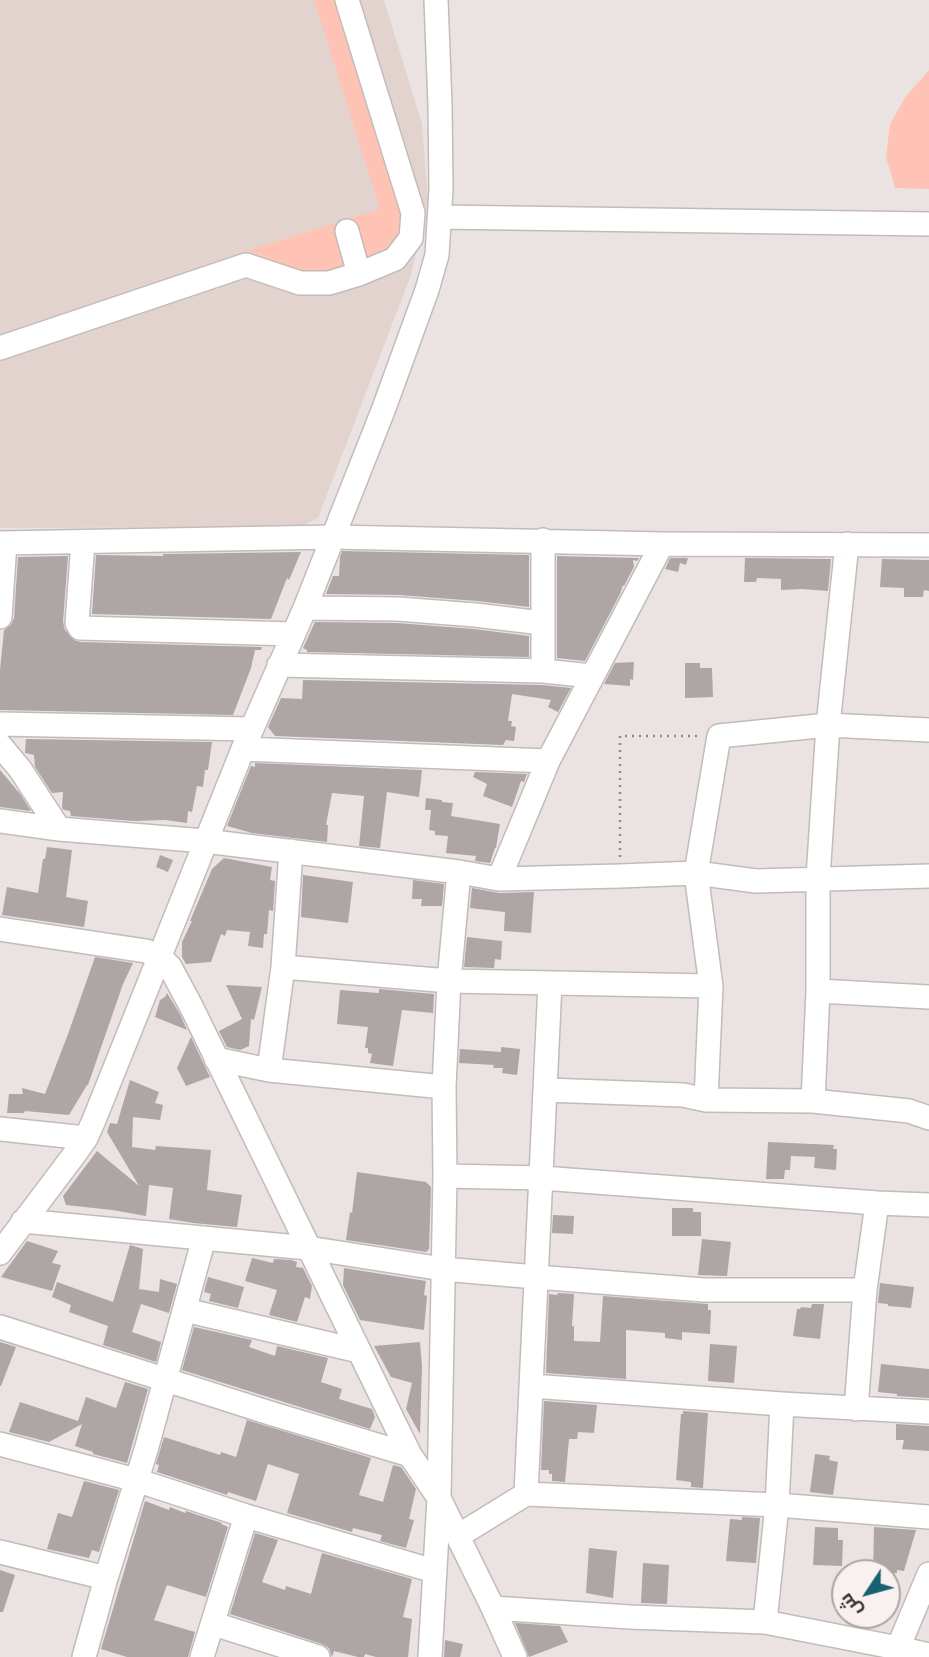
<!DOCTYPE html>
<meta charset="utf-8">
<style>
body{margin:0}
#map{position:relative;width:929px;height:1657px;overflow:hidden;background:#ebe3e2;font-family:Inter,Cairo,sans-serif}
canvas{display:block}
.north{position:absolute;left:831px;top:1559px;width:70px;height:70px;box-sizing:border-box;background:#f8f1ef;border:2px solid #aba5a4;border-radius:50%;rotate:234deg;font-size:19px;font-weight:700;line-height:28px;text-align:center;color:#373433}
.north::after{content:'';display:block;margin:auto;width:24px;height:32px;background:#18616f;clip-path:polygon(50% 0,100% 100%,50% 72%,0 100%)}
</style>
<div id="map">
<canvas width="929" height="1657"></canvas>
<div class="north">ش</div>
</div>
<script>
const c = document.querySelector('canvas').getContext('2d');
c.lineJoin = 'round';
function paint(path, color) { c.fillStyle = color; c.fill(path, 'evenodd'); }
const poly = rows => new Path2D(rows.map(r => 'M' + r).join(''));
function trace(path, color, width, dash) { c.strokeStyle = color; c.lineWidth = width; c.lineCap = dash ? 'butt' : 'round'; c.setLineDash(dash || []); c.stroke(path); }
paint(poly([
 [0,0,384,0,422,124,428,201,411,275,318,518,300,527,0,528]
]), '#e3d3cf');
paint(poly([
 [314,0,339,0,405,215,402,237,387,253,334,271,299,273,249,250,380,209],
 [929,70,929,189,895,188,886,157,890,124,906,96]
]), '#fec3b5');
paint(poly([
 [342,551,529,555,529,607,477,601,399,595,326,594,333,576,339,576,340,557],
 [301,552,289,580,287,578,271,619,92,614,96,555,163,556,163,554],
 [68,556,63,622,65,630,74,640,80,642,262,647,261,650,255,650,251,668,233,715,0,710,0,670,4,630,11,625,14,618,18,557],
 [557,556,639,558,637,561,633,560,634,567,624,586,623,585,620,594,585,661,557,658],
 [670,558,688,558,686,565,680,563,678,572,665,569],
 [745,558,831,559,828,591,802,589,781,590,781,579,757,578,756,582,744,582],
 [882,559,929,560,929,591,924,590,923,597,904,597,904,588,880,587],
 [315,622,397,623,474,629,529,636,529,657,307,652,307,650,303,648],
 [634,662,633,680,630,679,630,686,604,684,615,663],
 [685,663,700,663,700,668,712,668,713,697,685,698],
 [303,680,542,685,571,688,558,712,548,707,551,700,512,694,508,721,512,721,511,726,516,727,514,741,506,740,503,745,275,736,268,727,281,698,302,699],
 [26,739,212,742,208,770,205,770,203,787,197,786,192,812,188,811,187,823,165,820,134,821,71,816,70,811,64,810,62,808,63,792,52,793,35,767,34,755,25,753],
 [255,763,422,770,419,797,387,792,380,848,359,846,364,796,332,793,326,825,328,825,327,842,252,833,227,826,251,766,255,767],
 [0,770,21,795,31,811,0,807],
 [475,772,527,774,524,782,521,781,512,807,483,796,487,784,473,777],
 [426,798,442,800,442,802,453,803,451,816,500,824,496,848,495,848,490,863,475,861,476,856,446,853,448,836,435,835,435,831,429,830,431,810,425,810],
 [47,847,72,850,66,897,88,901,84,927,2,915,7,887,38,893,43,859,45,859],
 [160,855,173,860,168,872,156,867],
 [224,858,272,867,270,880,275,881,273,911,269,910,267,934,264,934,263,948,248,946,250,932,227,930,225,936,221,934,211,962,186,964,182,957,182,942,192,921,190,921,212,869],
 [303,875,353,882,348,923,301,917],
 [413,880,444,884,442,906,421,906,422,899,412,899],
 [472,888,499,893,534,892,531,933,504,931,505,912,470,908],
 [467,937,502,941,501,960,495,959,494,968,464,967],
 [95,957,133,963,123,984,88,1085,87,1085,69,1115,25,1111,24,1113,7,1113,9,1094,23,1094,22,1088,45,1094,68,1034],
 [226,985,262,987,254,1020,251,1019,249,1046,240,1050,227,1047,219,1031,242,1019],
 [379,989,434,994,433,1013,402,1010,393,1066,370,1063,372,1054,368,1053,368,1048,365,1048,368,1027,337,1024,340,990,379,993],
 [167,993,180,1014,187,1030,155,1017,160,1000,165,997],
 [191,1037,210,1077,186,1086,177,1068],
 [501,1047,520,1049,517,1075,502,1073,503,1068,493,1068,494,1065,459,1063,460,1049,501,1052],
 [130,1080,159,1092,155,1103,163,1105,160,1120,133,1117,132,1147,155,1150,156,1146,211,1150,207,1190,242,1195,237,1227,193,1223,169,1219,173,1188,149,1185,146,1216,112,1210,66,1205,63,1196,97,1151,139,1186,107,1132,110,1123,117,1124],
 [768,1142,834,1145,833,1149,837,1149,836,1170,814,1168,815,1157,791,1156,790,1170,785,1170,784,1179,766,1179],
 [357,1172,426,1182,431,1187,429,1249,426,1252,346,1240,350,1212,352,1213],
 [672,1208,693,1208,693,1212,701,1212,701,1236,672,1236],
 [553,1215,574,1216,573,1234,552,1233],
 [702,1239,731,1242,727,1276,698,1275],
 [27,1241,58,1251,52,1263,61,1265,52,1291,1,1277],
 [130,1245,143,1249,139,1289,159,1292,160,1279,177,1284,169,1313,141,1304,132,1332,161,1342,156,1362,103,1345,108,1326,69,1312,71,1305,52,1297,57,1282,113,1302],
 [252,1258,273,1263,274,1259,291,1260,297,1262,296,1267,303,1268,312,1286,310,1299,305,1297,297,1322,269,1315,277,1290,245,1281],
 [344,1268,426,1281,424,1295,427,1296,424,1330,360,1320,343,1285],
 [208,1277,244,1287,238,1308,209,1301,211,1294,204,1292],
 [880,1283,914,1287,911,1308,888,1306,888,1304,878,1303],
 [558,1293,574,1294,572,1326,574,1326,574,1341,600,1342,603,1296,708,1304,708,1310,711,1310,710,1334,682,1332,682,1340,665,1338,665,1333,626,1330,626,1379,546,1373,549,1294,557,1295],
 [812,1304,824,1304,820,1339,793,1336,797,1309,800,1309,801,1307,811,1308],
 [194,1327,252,1340,249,1347,275,1356,277,1346,328,1358,321,1382,342,1389,339,1399,372,1409,375,1417,370,1429,182,1370],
 [0,1342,16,1347,1,1386,0,1386],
 [420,1342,422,1366,420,1434,406,1409,412,1383,391,1377,374,1346],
 [710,1344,737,1346,734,1383,708,1381],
 [881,1364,929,1369,929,1398,897,1396,897,1394,878,1392],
 [125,1382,148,1389,127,1463,93,1454,93,1452,75,1446,82,1424,49,1442,9,1432,20,1402,78,1421,86,1397,116,1408],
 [544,1401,597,1405,594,1433,578,1432,577,1439,569,1439,565,1482,552,1481,552,1474,549,1474,549,1470,541,1470],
 [683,1411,708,1413,703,1488,691,1487,691,1482,676,1480,681,1414,683,1414],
 [247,1420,371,1458,359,1495,383,1502,393,1465,401,1467,416,1489,409,1519,414,1520,406,1548,380,1541,382,1535,353,1528,352,1532,287,1513,299,1474,268,1464,256,1501,228,1492,227,1495,157,1472,159,1465,156,1464,164,1437,220,1455,221,1452,236,1457],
 [896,1424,929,1426,929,1451,902,1449,904,1440,896,1440],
 [815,1454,830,1456,829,1460,838,1462,833,1495,810,1492],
 [84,1481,119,1490,99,1552,92,1550,89,1558,47,1549,58,1513,72,1517],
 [145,1501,169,1510,170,1507,185,1513,186,1511,222,1523,221,1524,228,1527,206,1597,167,1585,154,1620,195,1632,188,1657,127,1657,101,1649],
 [742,1517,760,1518,756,1563,726,1561,730,1519,742,1520],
 [815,1527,838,1528,838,1540,843,1540,842,1566,813,1565],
 [874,1527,916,1530,904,1571,897,1570,897,1573,873,1573],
 [255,1533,278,1540,262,1582,285,1590,286,1586,311,1594,322,1553,412,1579,403,1617,412,1619,408,1657,376,1657,365,1654,364,1657,358,1657,334,1651,332,1657,329,1648,322,1644,230,1614],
 [589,1548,617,1551,613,1598,586,1593],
 [643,1563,669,1565,667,1604,641,1603],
 [0,1570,15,1575,3,1612,0,1612],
 [515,1623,560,1626,568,1642,529,1657],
 [445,1640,463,1644,460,1657,444,1657]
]), '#ada6a4');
const minor = poly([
 [440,217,929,224],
 [347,231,359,274],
 [0,348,246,265,300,283,329,283,359,274,395,259,411,238,413,213,347,0],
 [83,542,77,623,80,628,293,634],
 [0,543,333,537,662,544,929,545],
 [847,544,828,725,929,730],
 [305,608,398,609,475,615,542,623],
 [0,617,5,543],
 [279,665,543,671,592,676],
 [543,671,543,540],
 [0,724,251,729],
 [0,745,20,769,59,829],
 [243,749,548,761],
 [0,821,59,829,205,841,459,872,499,879,620,876,696,873,756,881,929,876],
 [499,879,548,761,662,544],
 [0,929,146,951,160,957,170,967,192,1008,410,1455,439,1498,493,1608,515,1657],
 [283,967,449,981,711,986],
 [818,991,929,997],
 [216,1059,269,1070,444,1087],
 [269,1070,283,967,291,851],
 [546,1090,683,1095,706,1100,813,1101,909,1111,929,1118],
 [706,1100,711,986,696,873,719,736,828,725,818,878,818,991,813,1101],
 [0,1129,86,1138],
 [445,1176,542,1178,877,1203,929,1205],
 [23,1221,308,1248,443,1269,536,1277,704,1290,865,1290],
 [0,1253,74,1155,86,1138,94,1120,243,749,305,608,384,408,427,290,437,255,441,189,440,105,436,0],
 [185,1310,359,1351],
 [0,1327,273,1414,410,1455],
 [531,1386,782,1404,929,1412],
 [856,1409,865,1290,877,1203],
 [0,1444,136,1480,246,1516,434,1571],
 [526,1494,550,983],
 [458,1536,526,1494,777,1505,929,1517],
 [0,1552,106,1578],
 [493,1608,630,1617,765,1622,898,1648,929,1655],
 [765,1622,777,1505,782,1404],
 [214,1624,318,1657],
 [898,1648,929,1574],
 [84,1657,106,1578,146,1450,204,1238],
 [202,1657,246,1516],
 [430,1657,439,1498,445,1176,444,1087,449,981,459,872]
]);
trace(minor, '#c3bbba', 26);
trace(poly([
 [620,857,620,736,701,736]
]), '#908a89', 2.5, [2, 5]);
trace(minor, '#fff', 23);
</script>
